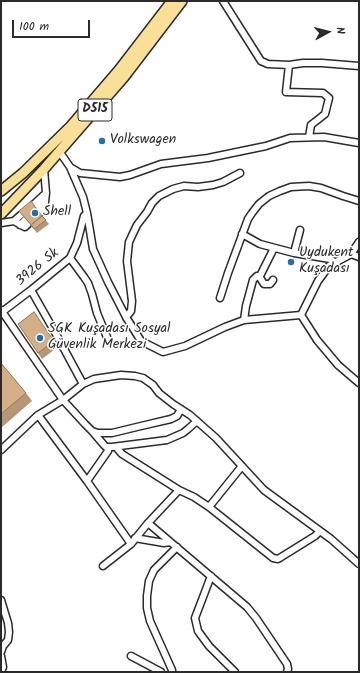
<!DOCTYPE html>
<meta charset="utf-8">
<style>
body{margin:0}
#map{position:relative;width:360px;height:673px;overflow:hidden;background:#fff;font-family:Kalam,sans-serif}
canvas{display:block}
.frame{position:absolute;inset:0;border:2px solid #2b2b2b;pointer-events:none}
.north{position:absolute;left:308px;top:12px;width:40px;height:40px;-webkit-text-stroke:3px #fff;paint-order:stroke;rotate:83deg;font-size:11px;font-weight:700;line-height:16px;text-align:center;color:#2b2b2b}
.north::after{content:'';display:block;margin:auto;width:14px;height:18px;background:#2b2b2b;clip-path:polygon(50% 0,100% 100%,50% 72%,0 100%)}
.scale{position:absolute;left:12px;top:20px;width:78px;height:18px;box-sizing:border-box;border:2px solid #2b2b2b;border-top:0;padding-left:5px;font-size:12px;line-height:14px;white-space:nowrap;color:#2b2b2b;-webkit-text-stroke:3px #fff;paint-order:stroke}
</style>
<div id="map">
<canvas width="360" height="673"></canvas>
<div class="frame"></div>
<div class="north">N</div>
<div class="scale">100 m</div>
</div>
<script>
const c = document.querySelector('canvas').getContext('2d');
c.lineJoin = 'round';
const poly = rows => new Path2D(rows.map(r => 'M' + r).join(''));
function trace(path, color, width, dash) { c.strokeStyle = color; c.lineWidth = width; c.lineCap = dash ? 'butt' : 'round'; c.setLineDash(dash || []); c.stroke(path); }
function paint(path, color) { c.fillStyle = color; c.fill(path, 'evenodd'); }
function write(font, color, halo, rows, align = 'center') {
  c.font = font + ' Kalam,sans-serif'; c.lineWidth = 3; c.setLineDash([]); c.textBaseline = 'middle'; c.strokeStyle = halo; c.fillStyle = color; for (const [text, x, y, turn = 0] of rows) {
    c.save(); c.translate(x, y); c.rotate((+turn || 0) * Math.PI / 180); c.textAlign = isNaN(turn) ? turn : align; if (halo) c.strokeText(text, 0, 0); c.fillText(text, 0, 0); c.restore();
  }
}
const minor = poly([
 [223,1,261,61,268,64,289,65,303,63,322,63,359,66],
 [289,65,286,92,323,93,329,98,325,114,311,125,309,137],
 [59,151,70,167,80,173,120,177,130,175,161,164,208,158,266,146,290,138,324,137,359,143],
 [70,167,83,197,87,213,93,249,108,282,126,317,141,341,163,352,185,346,225,327,244,320,301,315],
 [33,205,46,193],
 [37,209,45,202,46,193,44,169],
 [40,213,44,210,45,202],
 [14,221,22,214],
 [1,223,14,221,25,227,29,223],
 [20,225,26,219],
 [242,234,260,244,294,253,330,259,334,262],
 [294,253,300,230],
 [351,254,359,257],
 [70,258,84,277,88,283,92,294,97,313,109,342],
 [260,276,274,248],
 [31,290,56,334,83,384],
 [220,298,228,273,248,219,252,213,259,204,269,196,280,191,291,187,309,186,321,188,343,196,359,201],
 [1,310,63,400,85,424,92,431,98,433,112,433,141,426,171,419,177,416,181,409],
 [2,312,31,290,70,258,77,243,84,216,87,213],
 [301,315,318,281,329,266,351,254,359,242],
 [301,315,317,340,338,365,359,383],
 [126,317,131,311,132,301,127,261,129,242,137,225,147,212,152,203,159,196,173,189,184,186,198,187,213,185,223,182,240,173],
 [244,320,246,306,253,280,257,276,259,276,264,284,270,284,273,280],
 [38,415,87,481,131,544],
 [92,431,104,445,106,447,112,447,167,440,183,433,188,429,197,421],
 [116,447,122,454,179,490,194,497,209,507,273,558,278,559,315,536,320,531],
 [1,450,38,415,63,400,83,384,94,379,121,375,135,376,143,378,153,385,159,393,173,404,190,415,216,438,264,490,331,539,359,564],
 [87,481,108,451,109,447],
 [209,507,242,466],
 [148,523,247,607,256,618,287,664,288,669,287,672],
 [135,538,164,543,170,542],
 [103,566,131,544,148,523,179,490],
 [211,576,195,618,198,631,209,646,235,672],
 [1,600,8,623,9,632,8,640,3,646,1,652],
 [1,656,3,667,1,672],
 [131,656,161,672],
 [172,672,172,670,150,621,147,608,147,596,149,581,154,570,177,547]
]);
const highway = poly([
 [1,191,23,173,71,126,119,70,172,1],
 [1,214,44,169,124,77,182,1]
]);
trace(minor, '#2b2b2b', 9);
trace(highway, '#2b2b2b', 12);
trace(minor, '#fff', 6);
trace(highway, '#fadf96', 9);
paint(poly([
 [19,211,42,216,49,224,37,233],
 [34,312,58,347,42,359,18,324],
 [1,363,26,393,32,401,1,428]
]), '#b69673');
const building = poly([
 [31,201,42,216,31,225,33,227,19,211,31,201],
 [42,216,46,220,34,229,31,225,42,216],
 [34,312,54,341,38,353,18,324,34,312],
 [1,363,26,393,1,414,1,363]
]);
paint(building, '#d4af86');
trace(building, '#947a5e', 1);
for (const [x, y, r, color] of [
 [102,141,4,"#1f6fb2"],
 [35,213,4,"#1f6fb2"],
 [291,262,4,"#1f6fb2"],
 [40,338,4,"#1f6fb2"]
]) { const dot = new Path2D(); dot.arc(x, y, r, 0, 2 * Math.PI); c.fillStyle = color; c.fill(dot); trace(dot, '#fff', 1.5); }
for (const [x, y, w] of [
 [95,110,34]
]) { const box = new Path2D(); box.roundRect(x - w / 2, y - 11, w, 22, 3); c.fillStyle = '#fff'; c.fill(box); trace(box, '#2b2b2b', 1); }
write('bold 13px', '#2b2b2b', null, [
 ["D515",95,110]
]);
write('14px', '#2b2b2b', '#fff', [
 ["Volkswagen",110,141],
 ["Shell",43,213],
 ["Uydukent",299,254],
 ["Kuşadası",299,270],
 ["SGK Kuşadası Sosyal",48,330],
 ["Güvenlik Merkezi",48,346]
], 'left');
write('14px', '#2b2b2b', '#fff', [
 ["3926 Sk",38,268,-39]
]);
</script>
